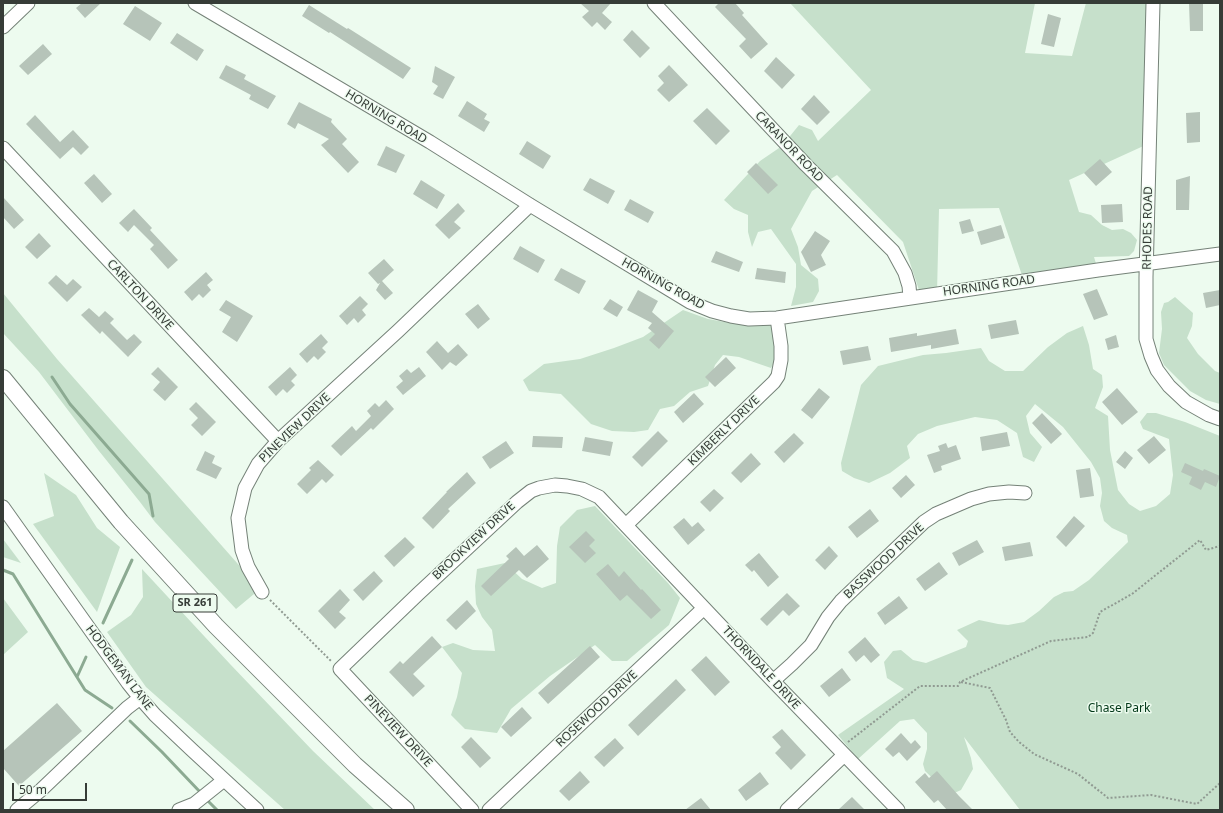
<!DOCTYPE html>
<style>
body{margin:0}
#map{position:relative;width:1223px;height:813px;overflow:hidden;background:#edfbef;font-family:"Noto Sans",sans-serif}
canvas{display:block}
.frame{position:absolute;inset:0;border:4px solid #363c37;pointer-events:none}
.scale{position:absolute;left:12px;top:783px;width:75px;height:18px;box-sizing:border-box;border:2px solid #363c37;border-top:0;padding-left:5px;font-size:12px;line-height:14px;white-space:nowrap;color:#363c37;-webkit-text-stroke:3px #edfbef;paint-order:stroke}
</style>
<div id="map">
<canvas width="1223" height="813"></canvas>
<div class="frame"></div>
<div class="scale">50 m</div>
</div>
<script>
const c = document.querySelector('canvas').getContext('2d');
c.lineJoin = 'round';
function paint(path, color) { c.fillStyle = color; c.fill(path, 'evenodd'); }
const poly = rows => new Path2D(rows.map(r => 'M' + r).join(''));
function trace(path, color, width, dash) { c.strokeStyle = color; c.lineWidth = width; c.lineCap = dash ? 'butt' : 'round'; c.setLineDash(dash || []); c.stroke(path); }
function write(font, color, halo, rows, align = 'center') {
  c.font = font + ' "Noto Sans",sans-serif'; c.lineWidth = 3; c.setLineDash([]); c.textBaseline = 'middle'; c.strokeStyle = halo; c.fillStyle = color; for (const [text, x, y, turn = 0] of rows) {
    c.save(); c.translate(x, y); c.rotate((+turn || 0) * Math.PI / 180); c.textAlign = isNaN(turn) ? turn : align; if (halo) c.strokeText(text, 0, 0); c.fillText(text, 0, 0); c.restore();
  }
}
paint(poly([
 [790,3,1035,3,1025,53,1072,56,1086,3,1153,3,1150,143,1069,180,1079,212,1091,215,1102,225,1112,230,1123,229,1131,233,1137,240,1134,251,1129,256,1094,257,1098,270,1024,281,999,208,939,209,937,293,921,296,903,242,837,175,812,191,791,229,798,247,801,265,818,279,819,291,813,302,791,306,796,287,796,264,771,229,758,232,752,247,748,232,748,215,734,209,724,200,760,161,782,146,799,125,812,130,818,141,871,90],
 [3,293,57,359,260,589,236,609,155,522,140,502,99,451,39,372,3,333],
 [1175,297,1193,313,1192,326,1187,338,1198,354,1215,371,1220,373,1220,404,1206,400,1190,391,1164,365,1159,353,1162,329,1161,312,1164,303,1168,302],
 [683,310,708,319,736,324,770,323,781,350,771,368,739,357,723,355,715,365,708,386,690,392,674,406,660,409,648,430,634,432,612,431,591,424,561,394,529,391,523,380,544,364,580,359,614,348,643,337],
 [1083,326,1089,345,1093,369,1102,375,1103,387,1095,408,1108,416,1110,450,1118,490,1129,504,1140,511,1156,506,1170,494,1173,475,1169,439,1143,429,1140,422,1147,413,1156,413,1185,422,1220,436,1220,810,1020,810,964,737,971,758,973,769,961,790,950,795,925,771,923,764,927,749,927,733,914,719,900,721,858,759,838,735,904,689,887,678,884,662,893,651,901,650,913,660,926,663,966,647,968,641,957,630,979,620,998,624,1008,625,1024,622,1039,611,1054,597,1064,592,1073,591,1089,580,1128,542,1127,535,1112,528,1104,521,1100,506,1102,493,1100,478,1091,462,1063,427,1035,404,1026,416,1030,433,1042,447,1034,462,1023,457,1017,433,997,420,975,417,937,426,918,434,907,446,910,458,890,473,869,483,854,478,842,471,841,463,861,385,878,366,923,355,946,353,981,348,989,361,1005,371,1023,371,1048,347,1067,333],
 [44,473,76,495,97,528,120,547,97,612,33,524,54,516],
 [595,506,668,583,680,598,669,625,627,661,612,661,595,645,550,676,511,709,497,733,465,729,451,715,457,697,462,673,442,647,453,643,473,650,495,651,492,630,482,617,476,604,475,586,477,569,505,563,522,579,542,588,556,583,557,546,560,527,577,510],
 [3,539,21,563,3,557],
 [142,569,230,664,313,751,375,810,285,810,146,687,107,632,131,615,143,597],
 [3,598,28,632,3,655]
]), '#c6e0cb');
trace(poly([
 [52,377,70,404,149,494,153,516],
 [3,570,13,574,85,690,112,708],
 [103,623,132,560],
 [77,677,86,657],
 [130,721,162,752,201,793],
 [206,799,217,810]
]), '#8caa92', 3);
paint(poly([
 [82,3,101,3,85,18,76,8],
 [580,3,611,3,602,13,612,22,605,30,597,22,592,27,582,17,589,11],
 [719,3,735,3,744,13,742,15,768,44,751,59,739,46,746,39,715,7],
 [1189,3,1203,3,1203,31,1190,31],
 [309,5,347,29,348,28,411,68,403,79,330,32,329,33,302,16],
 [135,6,162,23,150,41,123,24],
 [1048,14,1061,18,1054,47,1041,44],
 [632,30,650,48,640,58,623,40],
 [177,33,204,50,197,61,170,43],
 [43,44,52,54,28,75,19,66],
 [776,57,795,75,782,89,764,71],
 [226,65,246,75,244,79,276,96,268,109,249,99,251,95,219,78],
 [669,65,688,85,669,102,657,90,664,83,658,76],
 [435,66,455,77,443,99,433,94,438,86,432,82],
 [814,95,830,112,817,125,801,109],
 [467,101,487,114,484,119,490,122,484,132,458,116],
 [299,102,332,119,331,122,347,139,342,144,359,162,348,173,321,145,329,139,298,123,295,129,287,124],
 [707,108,730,131,716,145,693,121],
 [1200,112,1200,142,1187,143,1186,113],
 [35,115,60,142,73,130,89,147,81,155,73,147,60,159,26,124],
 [527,141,551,156,543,169,519,154],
 [386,146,405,155,396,173,377,165],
 [1100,159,1112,172,1096,186,1084,173],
 [756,163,778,185,768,194,747,172],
 [94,174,112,194,102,203,84,183],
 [1190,176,1189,210,1176,210,1176,180],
 [590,178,615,191,608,204,583,190],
 [421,180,445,195,437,209,413,194],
 [3,197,24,220,14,229,3,217],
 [630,199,654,212,648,223,624,210],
 [458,203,465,211,454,222,461,228,449,239,435,225],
 [1122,204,1123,222,1102,223,1101,205],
 [134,209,152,228,150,230,178,260,168,269,150,249,154,245,134,225,128,232,119,223],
 [970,219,974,231,962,234,959,222],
 [1001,225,1005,238,981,245,977,232],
 [815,231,830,241,821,255,826,265,811,272,801,252],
 [39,233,51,246,37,259,25,247],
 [520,246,545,260,538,273,513,259],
 [716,251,743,262,739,272,711,262],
 [384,259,394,270,382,281,393,293,385,300,376,290,380,283,378,284,368,273],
 [561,268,586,281,579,294,554,280],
 [757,268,786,272,785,283,755,279],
 [206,272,213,280,207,285,211,290,203,298,199,294,192,301,184,292],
 [56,275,67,285,73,279,82,287,67,302,48,283],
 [1097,289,1108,315,1094,320,1083,294],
 [638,290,658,301,652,312,674,331,659,349,649,340,655,334,648,328,652,323,627,310],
 [1220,290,1220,305,1206,308,1203,293],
 [360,296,368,304,362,310,366,315,358,323,354,318,347,325,339,316],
 [610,299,623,307,617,317,603,309],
 [226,300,253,316,237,342,222,332,231,317,219,310],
 [478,304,490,319,478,329,465,314],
 [89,308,99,317,105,311,114,319,110,323,127,340,134,334,142,342,128,357,102,331,100,334,81,315],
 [1016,320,1019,334,991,339,988,325],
 [956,329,959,344,931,349,931,345,891,352,889,338,917,333,917,336],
 [321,334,328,342,322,348,326,352,318,360,314,356,307,363,299,354],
 [1116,335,1119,347,1108,350,1105,339],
 [437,341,448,353,458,344,468,355,456,366,450,362,442,370,426,352],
 [868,346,871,360,843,365,840,351],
 [726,357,736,368,715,387,705,377],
 [158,367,178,387,165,401,153,390,160,382,151,374],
 [290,367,297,375,291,381,295,385,287,393,283,389,276,396,268,387],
 [419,367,426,376,403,395,396,387,403,381,399,376,407,369,411,373],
 [819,388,830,397,812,419,801,410],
 [1117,388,1138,412,1122,425,1102,402],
 [694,393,704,404,683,423,674,412],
 [386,400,394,409,373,430,371,428,341,456,331,446,352,426,356,431,371,416,367,411,375,403,379,407],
 [196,402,216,422,202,436,191,425,198,418,189,409],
 [1042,413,1062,434,1051,444,1032,423],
 [658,431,668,441,642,467,632,457],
 [1007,432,1010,446,982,451,980,437],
 [794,433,804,443,784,463,774,452],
 [533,436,563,437,562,448,532,447],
 [1154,436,1166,450,1149,464,1137,450],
 [585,437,613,442,610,456,582,451],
 [506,441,514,453,490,469,482,457],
 [946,443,948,448,956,445,961,459,941,466,942,470,934,473,927,455,940,451,938,446],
 [205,451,215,456,212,463,222,468,216,479,196,470],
 [1125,451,1133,458,1125,469,1116,462],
 [751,453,761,464,741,483,731,473],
 [318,460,334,475,326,483,322,479,307,494,297,484,311,470,309,468],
 [1185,463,1203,471,1204,469,1220,476,1216,487,1205,482,1201,490,1189,484,1192,477,1181,472],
 [1090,468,1094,496,1080,498,1076,470],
 [467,472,476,483,448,509,450,511,433,529,422,518,447,492,446,492],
 [906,475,915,485,901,498,892,488],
 [714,489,724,498,710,512,700,502],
 [870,509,879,521,857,538,848,527],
 [1074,516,1085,526,1066,547,1056,537],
 [684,518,692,527,698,522,705,530,688,545,673,527],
 [586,531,595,540,589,546,596,553,585,563,569,547],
 [405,537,415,547,394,567,384,556],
 [977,540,984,552,959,566,952,553],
 [1030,542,1033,556,1005,561,1002,547],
 [537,545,549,559,527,578,519,570,491,596,481,586,509,559,506,556,516,547,524,556],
 [829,546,838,556,825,570,815,560],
 [759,553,779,577,768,587,754,570,752,572,745,565],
 [939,562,948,574,925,591,916,579],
 [608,564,619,577,624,571,641,590,642,589,661,610,651,619,627,595,620,601,596,574],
 [374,571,383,581,363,601,353,590],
 [340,589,350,600,339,612,346,618,335,629,318,611],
 [787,593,800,606,789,616,783,610,767,626,760,619],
 [899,596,908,608,885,625,877,613],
 [467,600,476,611,456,630,446,620],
 [432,636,442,647,413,674,425,686,413,697,389,672,400,661,403,664],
 [865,637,880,655,871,663,864,655,856,662,848,652],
 [590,646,600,657,548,704,538,693],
 [706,656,730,682,715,696,691,670],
 [842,668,851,680,829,697,820,686],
 [676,679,686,690,638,736,628,725],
 [57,703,82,731,19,786,3,768,3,751],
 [522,707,532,718,511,737,501,727],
 [782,729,806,755,791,770,775,753,781,747,772,737],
 [901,733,911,744,915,740,921,747,907,761,899,752,893,757,885,749],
 [471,737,491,758,480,768,461,747],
 [615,738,624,748,604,767,594,757],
 [580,771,590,782,569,801,559,791],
 [937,771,959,796,973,810,947,810,938,800,934,803,915,782,925,773,929,778],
 [760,772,769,784,746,801,738,790],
 [852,797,865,810,838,810],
 [701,798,711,810,685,810]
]), '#b6c4b9');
const minor = poly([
 [195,3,430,142,530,205,690,302,712,311,731,316,749,319,777,318,1098,270,1220,254],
 [654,3,806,165,893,251,905,273,909,286,910,297],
 [1153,3,1146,277,1146,339,1151,356,1157,370,1169,386,1186,402,1209,415,1220,419],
 [3,27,28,3],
 [3,148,278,441],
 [3,507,128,683,140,698,155,715,192,750,257,810],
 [626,525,774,382,778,376,781,360,781,346,777,318],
 [262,592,248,567,242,550,238,518,245,488,258,464,278,441,398,331,530,205],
 [773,681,792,664,811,645,828,617,841,601,924,522,936,514,971,499,989,494,1009,492,1025,493],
 [17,810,41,790,127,708,140,698],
 [179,810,194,804,224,780],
 [472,810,340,669,418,594,517,502,531,491,539,488,555,485,567,486,582,489,599,497,773,681,898,810],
 [489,810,704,608],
 [787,810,844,755]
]);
const major = poly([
 [3,378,121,522,216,626,355,765,406,810]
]);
trace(minor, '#758278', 15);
trace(major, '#758278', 18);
trace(poly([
 [270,600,332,662],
 [961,682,990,688,1006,720,1010,732,1019,742,1034,754,1078,774,1108,798,1151,795,1197,804,1220,783],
 [848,742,920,686,958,686,960,682,1051,641,1088,637,1093,633,1100,612,1132,594,1200,540,1206,550,1220,546]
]), '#909a92', 2, [2, 2]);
trace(minor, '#fff', 13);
trace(major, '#fff', 16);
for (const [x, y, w] of [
 [195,603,44]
]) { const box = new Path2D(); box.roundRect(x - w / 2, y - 9, w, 18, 3); c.fillStyle = '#edfbef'; c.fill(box); trace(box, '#363c37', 1); }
write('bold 11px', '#363c37', null, [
 ["SR 261",195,603]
]);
write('12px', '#363c37', '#edfbef', [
 ["HORNING ROAD",386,117,31],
 ["CARANOR ROAD",789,147,46],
 ["RHODES ROAD",1148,228,-89],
 ["HORNING ROAD",663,284,29],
 ["HORNING ROAD",989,286,-8],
 ["CARLTON DRIVE",140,295,47],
 ["PINEVIEW DRIVE",295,428,-44],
 ["KIMBERLY DRIVE",724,431,-44],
 ["BROOKVIEW DRIVE",474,541,-43],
 ["BASSWOOD DRIVE",884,561,-43],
 ["HODGEMAN LANE",119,668,53],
 ["THORNDALE DRIVE",761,668,47],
 ["ROSEWOOD DRIVE",597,709,-43],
 ["PINEVIEW DRIVE",398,731,47]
]);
write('12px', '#013717', '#edfbef', [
 ["Chase Park",1119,709]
]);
</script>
